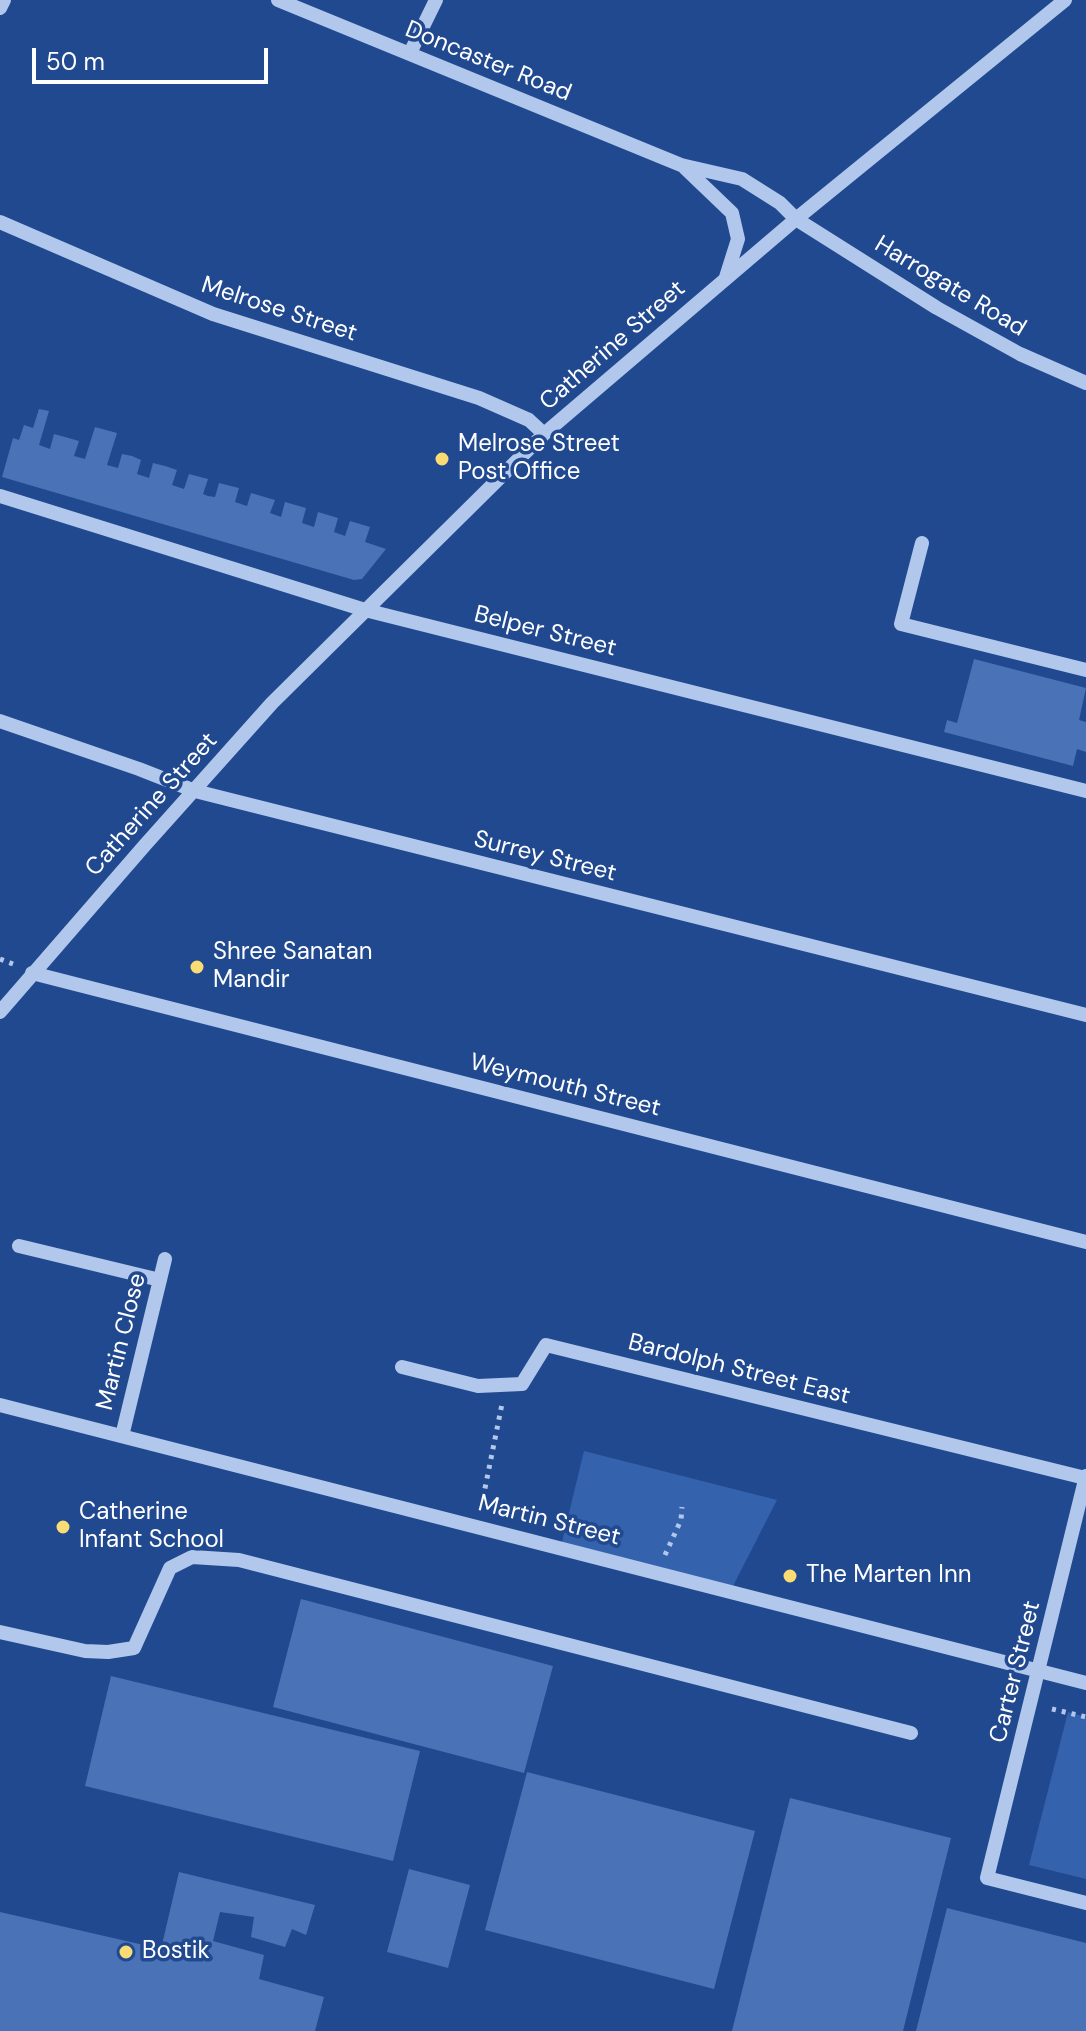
<!DOCTYPE html>
<style>
body{margin:0}
#map{position:relative;width:1086px;height:2031px;overflow:hidden;background:#21498f;font-family:"DM Sans",sans-serif}
canvas{display:block}
.scale{position:absolute;left:32px;top:48px;width:236px;height:36px;box-sizing:border-box;border:4px solid #fff;border-top:0;padding-left:10px;font-size:24px;line-height:28px;white-space:nowrap;color:#fff;-webkit-text-stroke:6px #21498f;paint-order:stroke}
</style>
<div id="map">
<canvas width="1086" height="2031"></canvas>
<div class="scale">50 m</div>
</div>
<script>
const c = document.querySelector('canvas').getContext('2d');
c.lineJoin = 'round';
function paint(path, color) { c.fillStyle = color; c.fill(path, 'evenodd'); }
const poly = rows => new Path2D(rows.map(r => 'M' + r).join(''));
function trace(path, color, width, dash) { c.strokeStyle = color; c.lineWidth = width; c.lineCap = dash ? 'butt' : 'round'; c.setLineDash(dash || []); c.stroke(path); }
function write(font, color, halo, rows, align = 'center') {
  c.font = font + ' "DM Sans",sans-serif'; c.lineWidth = 7; c.setLineDash([]); c.textBaseline = 'middle'; c.strokeStyle = halo; c.fillStyle = color; for (const [text, x, y, turn = 0] of rows) {
    c.save(); c.translate(x, y); c.rotate((+turn || 0) * Math.PI / 180); c.textAlign = isNaN(turn) ? turn : align; if (halo) c.strokeText(text, 0, 0); c.fillText(text, 0, 0); c.restore();
  }
}
paint(poly([
 [584,1451,777,1500,733,1586,562,1542],
 [1068,1712,1086,1717,1086,1879,1029,1865]
]), '#3562ac');
paint(poly([
 [39,409,49,411,39,445,50,449,54,434,65,437,79,441,74,456,85,459,95,427,117,433,107,465,118,468,122,454,132,456,141,460,137,474,149,478,153,463,165,466,177,470,172,485,184,489,189,474,208,479,203,494,208,496,215,497,219,483,239,488,235,502,247,506,251,493,275,500,270,513,281,517,285,502,306,508,302,523,314,527,318,512,338,518,334,532,345,536,350,521,370,527,365,542,386,549,362,579,354,580,2,477,13,438,19,440,24,425,33,428],
 [974,659,1086,688,1079,720,1086,722,1086,752,1077,749,1073,766,944,732,947,720,957,723],
 [301,1599,553,1666,524,1773,273,1707],
 [111,1676,420,1751,393,1861,85,1786],
 [527,1772,755,1831,714,1989,485,1930],
 [790,1798,951,1838,903,2031,732,2031],
 [409,1869,470,1885,448,1968,387,1952],
 [179,1872,315,1905,306,1935,292,1929,285,1947,251,1937,254,1917,220,1912,213,1941,264,1955,259,1979,324,1997,315,2031,0,2031,0,1912,161,1949],
 [947,1908,1086,1943,1086,2031,916,2031]
]), '#4a72b6');
trace(poly([
 [0,959,13,964],
 [481,1508,502,1404],
 [665,1555,681,1520,682,1507],
 [1052,1709,1086,1717]
]), '#b1c7ec', 5, [4, 6]);
trace(poly([
 [278,0,681,165,742,179,780,203,796,219,937,308,1020,354,1086,383],
 [0,8,4,0],
 [410,53,436,0],
 [685,168,732,213,738,239,726,277],
 [0,222,213,314,479,398,529,420,544,434],
 [0,496,365,610,1086,791],
 [922,543,901,624,1086,670],
 [0,721,139,769,195,791,1086,1015],
 [32,973,1086,1242],
 [0,1012,145,845,272,703,544,434,796,219,1065,0],
 [19,1246,160,1280],
 [402,1367,478,1386,522,1384,546,1345,1085,1478],
 [0,1405,1086,1683],
 [122,1436,165,1259],
 [1086,1476,987,1878,1086,1903],
 [0,1632,85,1651,108,1652,134,1648,170,1568,192,1557,239,1560,911,1733]
]), '#b1c7ec', 14);
for (const [x, y, r, color] of [
 [442,459,8,"#f9dc73"],
 [197,967,8,"#f9dc73"],
 [63,1527,8,"#f9dc73"],
 [790,1576,8,"#f9dc73"],
 [126,1952,8,"#f9dc73"]
]) { const dot = new Path2D(); dot.arc(x, y, r, 0, 2 * Math.PI); c.fillStyle = color; c.fill(dot); trace(dot, '#21498f', 3); }
write('24px', '#fff', '#21498f', [
 ["Doncaster Road",488,62,22],
 ["Harrogate Road",950,287,31],
 ["Melrose Street",279,310,18],
 ["Catherine Street",613,346,-41],
 ["Belper Street",545,632,14],
 ["Catherine Street",152,805,-48],
 ["Surrey Street",545,857,14],
 ["Weymouth Street",565,1086,14],
 ["Martin Close",122,1342,-76],
 ["Bardolph Street East",739,1370,14],
 ["Martin Street",549,1521,14],
 ["Carter Street",1016,1672,-76]
]);
write('24px', '#fff', '#21498f', [
 ["Melrose Street",458,445],
 ["Post Office",458,473],
 ["Shree Sanatan",213,953],
 ["Mandir",213,981],
 ["Catherine",79,1513],
 ["Infant School",79,1541],
 ["The Marten Inn",806,1576],
 ["Bostik",142,1952]
], 'left');
</script>
